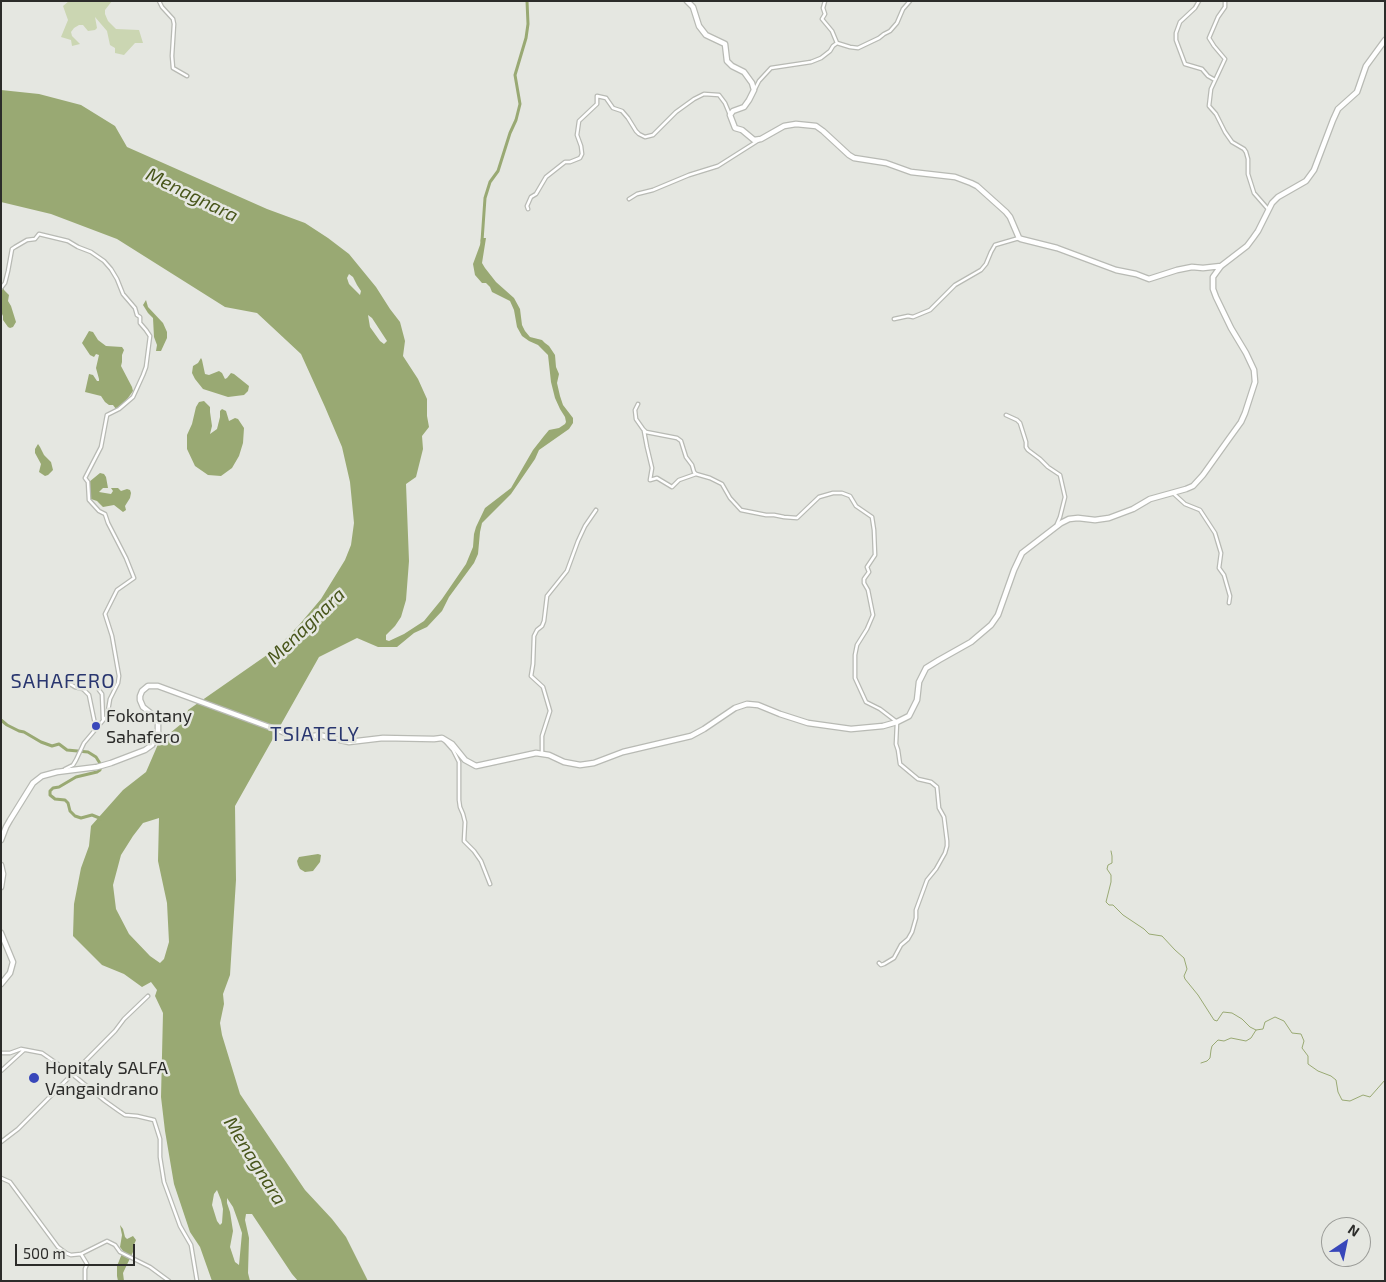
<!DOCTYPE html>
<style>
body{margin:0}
#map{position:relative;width:1386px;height:1282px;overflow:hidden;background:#e5e7e1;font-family:"Exo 2",sans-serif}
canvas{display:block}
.frame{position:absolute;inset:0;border:2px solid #2c2c2a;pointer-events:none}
.north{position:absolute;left:1321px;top:1217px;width:50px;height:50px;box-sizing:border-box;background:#e5e7e1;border:1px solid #9b9c98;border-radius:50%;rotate:34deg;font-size:14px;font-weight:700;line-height:20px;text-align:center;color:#2c2c2a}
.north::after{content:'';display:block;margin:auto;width:18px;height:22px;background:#3847ba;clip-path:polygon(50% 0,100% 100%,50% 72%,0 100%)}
.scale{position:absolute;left:15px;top:1244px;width:120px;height:22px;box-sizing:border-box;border:2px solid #2c2c2a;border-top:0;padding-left:6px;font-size:15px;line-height:18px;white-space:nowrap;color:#2c2c2a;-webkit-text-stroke:4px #e5e7e1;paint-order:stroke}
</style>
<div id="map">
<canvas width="1386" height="1282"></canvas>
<div class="frame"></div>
<div class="north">N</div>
<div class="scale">500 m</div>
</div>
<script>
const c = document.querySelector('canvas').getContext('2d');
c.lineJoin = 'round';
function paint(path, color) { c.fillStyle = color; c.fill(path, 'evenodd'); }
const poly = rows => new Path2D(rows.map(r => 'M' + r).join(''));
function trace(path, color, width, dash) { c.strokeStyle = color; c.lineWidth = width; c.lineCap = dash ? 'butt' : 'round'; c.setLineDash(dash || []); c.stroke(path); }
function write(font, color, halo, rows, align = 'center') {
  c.font = font + ' "Exo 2",sans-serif'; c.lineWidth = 5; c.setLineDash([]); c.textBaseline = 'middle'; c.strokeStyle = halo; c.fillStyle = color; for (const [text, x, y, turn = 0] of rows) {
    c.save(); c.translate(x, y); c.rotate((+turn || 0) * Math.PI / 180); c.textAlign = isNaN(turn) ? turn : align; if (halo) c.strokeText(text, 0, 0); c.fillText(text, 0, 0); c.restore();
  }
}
paint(poly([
 [69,1,112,1,105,10,105,14,108,21,116,29,139,30,143,43,135,43,124,55,115,53,115,48,110,45,107,31,95,17,97,28,95,30,88,31,83,25,79,25,74,28,71,32,72,36,80,44,72,46,71,40,61,37,68,20,63,6]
]), '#cbd6b2');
paint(poly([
 [1,90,39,94,81,105,115,126,127,147,267,209,305,223,328,238,349,254,376,287,390,309,400,322,405,341,403,356,418,379,427,399,427,416,429,427,422,436,423,449,416,477,406,484,409,561,406,600,401,617,395,626,386,635,386,640,389,641,404,634,424,621,442,599,466,564,473,547,474,534,476,527,485,508,511,488,533,450,544,436,549,430,559,428,565,424,566,422,565,417,560,409,555,398,551,382,548,355,538,345,529,341,522,336,517,327,514,310,510,301,492,292,490,287,486,283,482,283,475,275,473,264,480,245,481,238,486,238,482,263,485,268,496,282,514,298,520,309,522,325,525,331,530,337,542,340,545,343,549,346,555,355,556,367,559,374,557,383,560,396,563,405,573,418,573,423,569,429,539,450,535,459,511,494,482,523,480,532,478,554,474,563,449,597,442,611,427,627,414,633,397,647,378,647,357,638,319,657,235,806,236,880,230,975,223,994,224,1004,220,1023,222,1035,240,1094,305,1190,332,1219,346,1237,368,1281,298,1281,292,1274,252,1214,246,1214,245,1220,249,1238,248,1273,250,1281,212,1281,200,1247,190,1232,174,1184,165,1131,161,1097,163,1013,155,996,157,990,151,982,142,987,124,974,102,965,73,936,74,904,81,868,89,846,91,826,123,790,146,772,159,742,186,720,188,710,277,648,299,625,321,599,345,560,351,545,354,523,350,482,342,447,325,407,301,354,257,313,225,307,117,239,51,214,1,202],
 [349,274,353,277,357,285,361,291,360,295,349,284,347,278],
 [368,315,372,318,387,341,384,344,380,341,370,327],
 [159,818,158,861,167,903,169,942,164,959,160,963,150,956,129,934,116,909,113,885,121,855,133,836,143,823],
 [217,1190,221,1200,223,1209,222,1223,220,1225,217,1221,212,1205,214,1194],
 [227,1198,233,1207,238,1221,242,1233,239,1265,235,1262,230,1247,233,1231,230,1212,227,1203],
 [1,280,4,290,9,295,8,301,11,306,16,322,13,327,10,328,8,327,3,320,3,316,1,312],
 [146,300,148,307,163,323,167,332,167,338,161,351,156,351,157,345,154,337,153,318,148,313,143,305],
 [89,331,93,332,98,340,106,346,122,347,124,350,122,355,122,362,121,366,132,387,133,391,123,405,116,409,113,405,109,405,105,402,101,396,85,392,89,374,93,375,97,381,99,381,99,379,96,368,99,355,96,354,94,357,90,355,82,343],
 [201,358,202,360,205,374,209,375,219,371,222,373,225,379,227,378,231,373,234,374,249,386,248,391,244,395,228,397,203,389,195,379,192,373,193,366,198,363],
 [204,401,210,407,210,412,212,426,210,434,217,429,220,417,220,411,222,409,226,411,229,421,235,418,238,419,244,428,243,443,239,456,232,468,221,476,208,475,195,466,187,449,187,435,192,424,196,407,199,402],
 [38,444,40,447,44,455,51,462,53,470,48,475,45,476,39,472,41,464,35,453,35,449],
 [100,473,104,474,106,477,108,488,103,488,99,492,111,494,113,491,111,488,118,488,121,491,127,489,130,490,131,493,130,498,125,506,126,510,123,512,114,505,103,507,97,501,91,499,89,482],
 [318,854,321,855,320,862,313,871,305,872,300,869,298,865,297,861,299,857],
 [120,1225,123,1229,125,1237,127,1239,133,1236,136,1240,133,1247,133,1252,123,1273,124,1281,118,1281,117,1276,117,1266,123,1251,120,1247,122,1235]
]), '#99a973');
trace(poly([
 [1111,851,1112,856,1112,863,1108,865,1107,869,1111,875,1111,882,1106,902,1109,905,1113,905,1123,915,1144,929,1149,934,1162,936,1175,950,1184,958,1187,969,1184,976,1185,979,1198,995,1214,1020,1217,1021,1223,1012,1232,1013,1242,1019,1250,1027,1256,1030],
 [1201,1063,1207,1061,1210,1058,1211,1050,1212,1046,1218,1040,1224,1041,1231,1038,1246,1041,1251,1038,1256,1030,1263,1029,1265,1022,1275,1017,1284,1021,1292,1033,1301,1034,1304,1041,1302,1048,1308,1056,1308,1064,1318,1071,1331,1076,1336,1080,1338,1092,1342,1100,1350,1101,1363,1095,1370,1097,1385,1080]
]), '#99a973', 1);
trace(poly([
 [482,241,485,198,490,182,498,171,510,133,516,120,520,104,515,75,526,38,528,24,527,1],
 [1,720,7,725,19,731,24,732,41,742,52,746,59,744,67,750,88,752,96,757,101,765,100,770,97,772,76,777,59,787,53,788,50,791,50,795,55,799,65,800,68,803,70,811,75,816,81,818,92,815,102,819]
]), '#99a973', 3);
const street = poly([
 [159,1,162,7,173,19,174,24,172,56,173,68,187,76],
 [825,1,823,8,825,14,822,19,832,31,837,43],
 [1199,1,1195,8,1180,22,1176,33,1176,40,1185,64,1202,69,1208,76,1215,80],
 [1225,1,1225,7,1218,17,1209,38,1214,46,1225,59,1211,89,1209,106,1216,114,1225,132,1232,142,1244,149,1246,152,1248,159,1248,174,1254,193,1268,209],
 [837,43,850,47,858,48,879,38,884,34,890,31,897,23,903,9,910,1],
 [755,89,759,81,771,68,811,62,821,58,830,51,833,46,837,43],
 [629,199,637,194,653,190,689,175,718,166,759,140],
 [528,209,527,206,531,197,536,194,546,177,565,162,570,162,580,158,582,154,581,146,577,135,579,121,597,104,597,96,606,98,613,108,622,111,628,118,636,131,639,134,645,137,653,135,676,112,694,99,704,94,719,95,725,103,730,115],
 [1,288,5,283,8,271,12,249,15,247,27,240,35,239,39,234,68,241,78,247,91,252,104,261,111,269,117,279,123,294,135,308,137,315,140,317,140,323,146,330,150,336,146,367,143,375,133,397,119,409,107,415,101,447,85,478,88,482,89,500,99,511,105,514,108,523,126,558,134,578,117,590,105,614,112,636,119,676,118,683,110,699,108,711,106,717,84,743,76,760,73,765,65,769],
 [894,319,908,316,913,317,930,310,955,285,981,270,986,264,991,252,995,245,1019,238],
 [638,404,635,410,636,419,643,429,646,432,677,438,681,441,686,457,692,465,694,472,696,474,710,478,722,484,730,498,741,510,766,515,774,515,784,517,797,518,819,497,833,493,842,493,850,496,856,506,872,517,874,530,875,555,867,567,869,572,864,579,864,583,868,590,873,615,867,629,857,645,855,655,855,678,866,702,880,709,897,722,896,744,898,750,900,764,918,779,931,782,937,787,939,808,944,817,947,841,947,846,945,853,936,869,927,880,916,910,916,918,912,932,908,939,901,945,894,958,884,964,881,965,879,963],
 [1006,415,1017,420,1020,423,1026,442,1026,447,1028,450,1040,459,1048,467,1060,475,1065,497,1060,517,1057,524],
 [644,431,647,447,652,468,650,480,657,478,672,487,679,480,696,474],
 [1173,493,1185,504,1200,510,1215,533,1221,553,1219,568,1224,575,1230,596,1229,603],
 [70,684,75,687,83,689,89,695,96,729],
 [99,690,102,694,103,719],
 [445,741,453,750,459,762,459,800,460,807,463,814,465,822,464,841,474,851,481,861,490,884],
 [542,754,542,736,550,711,543,687,531,676,533,664,534,636,537,630,542,626,544,621,547,596,567,571,578,541,585,526,596,510],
 [1,1053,10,1053,21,1049,42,1053,72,1074,105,1101,119,1111,125,1115,137,1116,154,1120,160,1139,160,1157,164,1182,180,1226,191,1245,197,1281],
 [1,1071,24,1050],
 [1,1142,18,1129,115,1031,124,1019,148,996],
 [1,1178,10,1182,58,1247,66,1253,71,1255,81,1254,107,1241,115,1245,120,1252,150,1267,169,1281],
 [81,1254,87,1264,85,1269,85,1281]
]);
const secondary = poly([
 [687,1,693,7,699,26,706,35,725,44,727,61,732,66,744,72,752,83,754,90,749,100,744,107,733,111,730,115,735,128,742,130,754,140,761,139,784,126,796,124,816,126,823,131,849,155,854,158,886,163,911,172,955,177,971,183,977,186,1006,212,1010,217,1019,238,1021,239,1057,248,1116,270,1136,274,1149,279,1177,270,1192,267,1203,268,1221,266],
 [1,840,6,827,10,820,33,783,42,776,57,772,97,767,111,763,145,750,152,745,158,734,158,719,143,707,140,700,140,696,142,691,148,686,158,686,291,735,308,737,319,735,349,742,383,738,434,739,442,738,452,744,465,760,476,766,536,753,549,755,564,762,580,765,594,763,623,752,691,736,704,729,735,708,747,704,758,705,780,714,808,723,851,729,883,726,897,722,909,716,917,700,919,682,926,668,939,660,971,642,991,625,998,615,1014,570,1022,553,1061,523,1069,519,1078,518,1095,520,1109,518,1133,509,1150,499,1186,489,1193,486,1203,475,1228,440,1241,422,1245,413,1255,382,1254,370,1246,353,1231,328,1216,297,1213,289,1213,277,1221,266,1247,246,1253,238,1258,231,1272,203,1278,197,1306,181,1314,170,1333,120,1338,109,1357,92,1366,66,1385,40],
 [1,865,3,874,1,887],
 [1,933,13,962,10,973,1,984]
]);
trace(street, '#b8bab4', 5);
trace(secondary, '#b8bab4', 7);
trace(street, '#fff', 2.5);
trace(secondary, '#fff', 4.5);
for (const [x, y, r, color] of [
 [96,726,5,"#3847ba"],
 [34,1078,6,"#3847ba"]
]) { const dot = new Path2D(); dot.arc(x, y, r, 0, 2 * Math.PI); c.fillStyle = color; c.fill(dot); trace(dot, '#e5e7e1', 2); }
write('18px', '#2c2c2a', '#e5e7e1', [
 ["Fokontany",106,716],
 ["Sahafero",106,737],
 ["Hopitaly SALFA",45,1068],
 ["Vangaindrano",45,1089]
], 'left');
write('italic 19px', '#48561b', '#e5e7e1', [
 ["Menagnara",192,195,26],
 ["Menagnara",306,626,-44],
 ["Menagnara",255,1161,58]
]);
c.letterSpacing = '1px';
write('20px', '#29366f', '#e5e7e1', [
 ["SAHAFERO",63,681],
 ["TSIATELY",315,734]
]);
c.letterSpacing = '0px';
</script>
